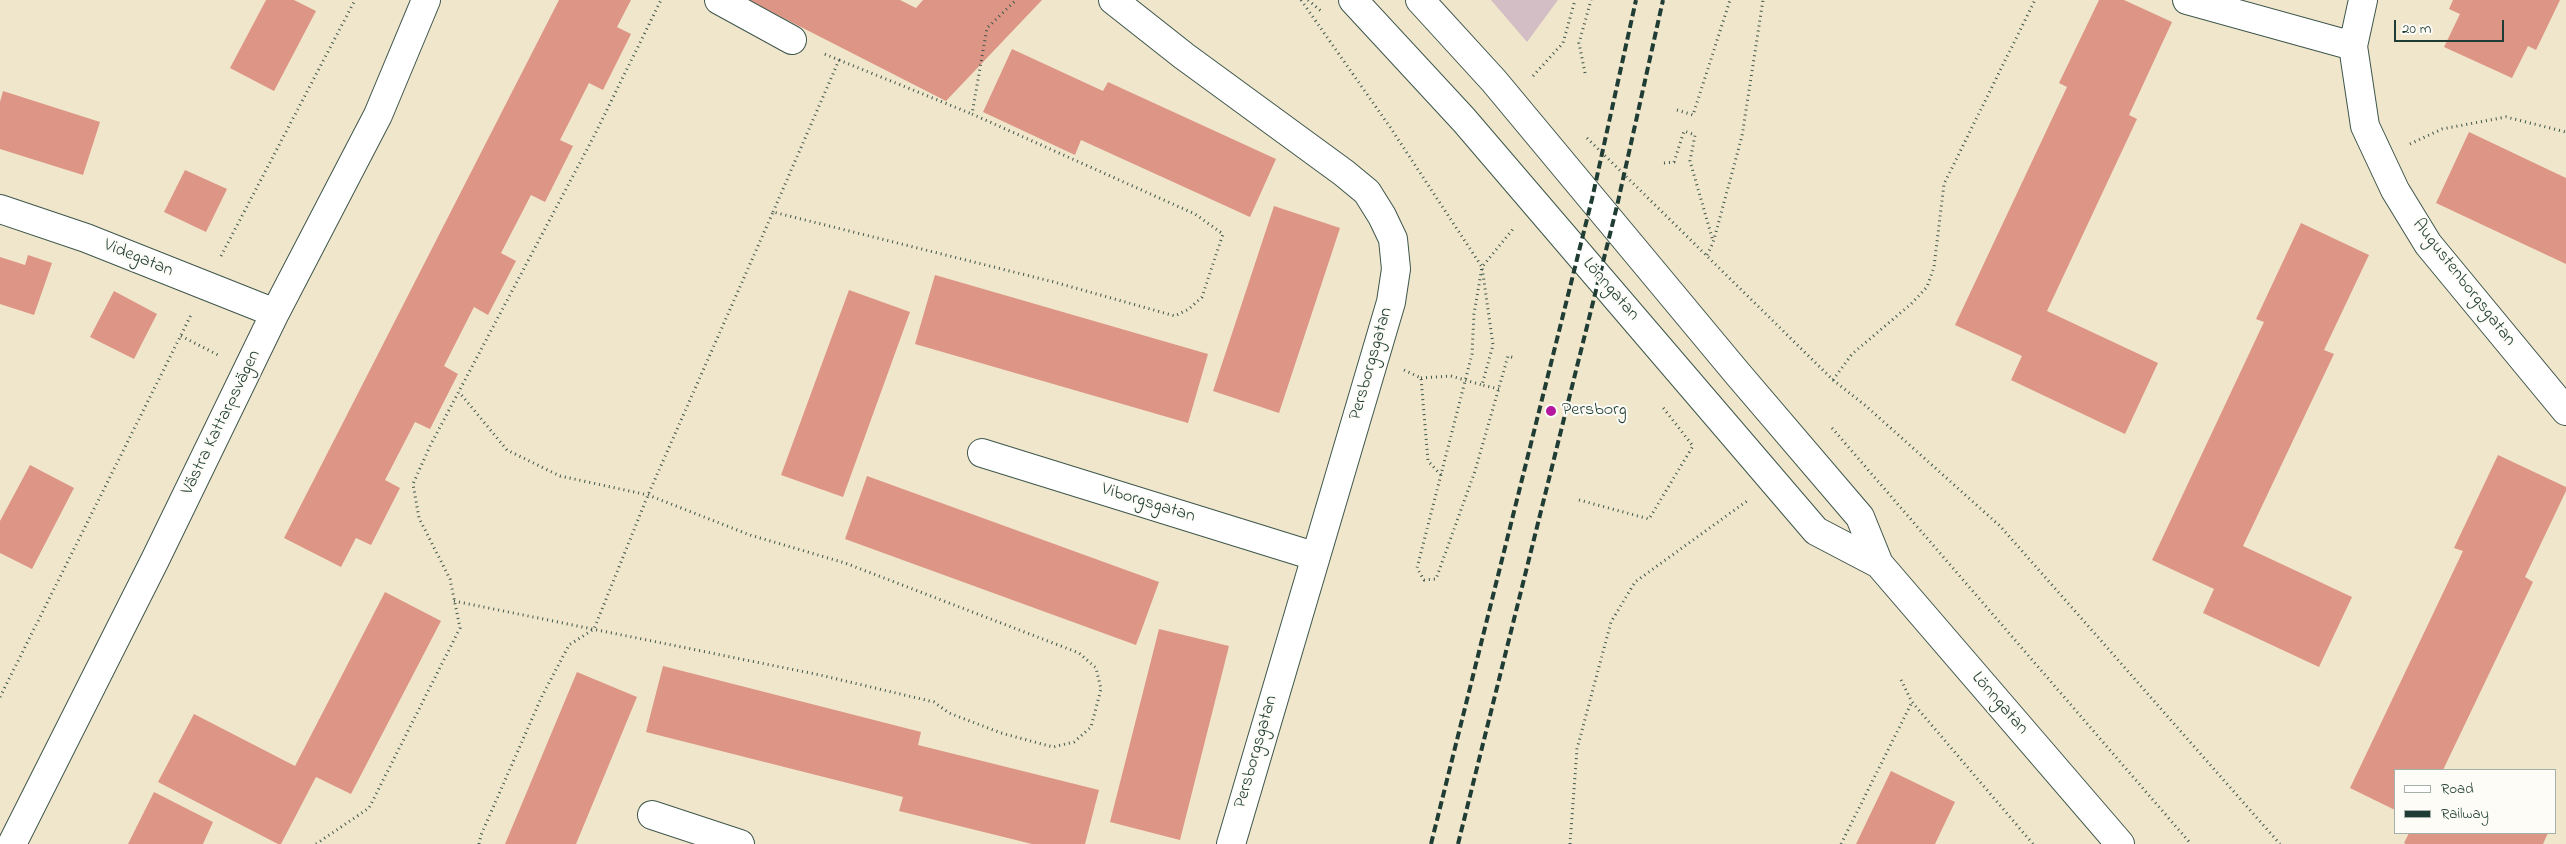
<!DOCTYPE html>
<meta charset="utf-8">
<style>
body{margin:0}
#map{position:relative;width:2566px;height:844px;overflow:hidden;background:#f0e6cb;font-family:"Indie Flower",sans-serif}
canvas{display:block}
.legend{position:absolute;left:2394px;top:769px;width:162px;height:65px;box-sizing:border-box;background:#fdfcf7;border:1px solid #a4b0a9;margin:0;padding:6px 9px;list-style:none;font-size:15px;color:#1f3d34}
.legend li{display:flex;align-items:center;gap:10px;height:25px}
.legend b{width:25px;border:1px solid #a4b0a9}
.scale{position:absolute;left:2394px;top:20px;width:110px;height:22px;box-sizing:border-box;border:2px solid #1f3d34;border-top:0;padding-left:6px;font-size:15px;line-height:18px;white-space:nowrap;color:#1f3d34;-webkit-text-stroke:4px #fdfcf7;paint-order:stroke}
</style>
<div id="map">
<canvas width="2566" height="844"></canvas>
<ul class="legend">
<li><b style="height:6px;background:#fff"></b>Road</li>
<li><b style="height:6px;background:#1f3d34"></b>Railway</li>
</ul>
<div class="scale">20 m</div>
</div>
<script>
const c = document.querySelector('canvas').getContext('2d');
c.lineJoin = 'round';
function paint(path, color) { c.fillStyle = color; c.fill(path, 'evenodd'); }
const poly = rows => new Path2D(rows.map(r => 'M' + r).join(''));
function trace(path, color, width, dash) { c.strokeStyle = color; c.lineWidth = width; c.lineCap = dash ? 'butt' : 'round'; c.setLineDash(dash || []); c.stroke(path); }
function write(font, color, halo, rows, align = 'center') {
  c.font = font + ' "Indie Flower",sans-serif'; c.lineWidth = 4; c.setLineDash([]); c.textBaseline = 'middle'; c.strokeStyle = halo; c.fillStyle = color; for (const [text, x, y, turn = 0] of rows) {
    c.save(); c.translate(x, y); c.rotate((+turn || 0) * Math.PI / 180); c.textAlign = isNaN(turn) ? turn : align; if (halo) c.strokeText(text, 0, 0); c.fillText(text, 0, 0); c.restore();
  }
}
paint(poly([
 [1491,0,1558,0,1527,42]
]), '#d2bec4');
paint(poly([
 [266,0,294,0,316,11,274,91,230,68],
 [559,0,631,0,617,27,631,34,603,90,589,83,560,140,573,146,545,202,531,195,501,253,516,261,488,315,474,307,444,366,458,374,430,429,415,422,385,480,400,488,371,545,356,538,341,567,284,538],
 [748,0,900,0,916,8,923,0,1042,0,946,101],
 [2099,0,2124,0,2172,22,2129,115,2137,119,2047,311,2158,363,2125,434,2011,380,2022,356,1955,325,2067,87,2059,83],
 [2453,0,2560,0,2536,50,2528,46,2512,78,2444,47,2460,14,2449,9],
 [1012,49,1103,91,1108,82,1276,159,1250,217,1081,140,1075,155,983,112],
 [3,91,100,122,83,175,0,149,0,102],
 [2469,132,2566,178,2566,264,2436,203],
 [185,170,227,189,206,232,164,212],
 [1274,206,1340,228,1279,413,1213,391],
 [2301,223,2369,255,2324,350,2334,354,2243,546,2352,597,2319,667,2203,613,2214,589,2152,560,2264,322,2256,319],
 [28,255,52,263,34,315,0,304,0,257,25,265],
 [935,275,1208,354,1188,423,915,344],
 [849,290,910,312,843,497,781,475],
 [114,291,157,314,134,359,90,337],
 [2498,455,2566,487,2566,491,2525,577,2533,582,2443,770,2395,770,2395,810,2350,788,2463,551,2454,548],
 [30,465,74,488,32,569,0,553,0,521],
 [867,476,1159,582,1136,645,845,539],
 [385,592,441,621,351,794,316,777,281,844,278,844,158,782,194,714,295,766],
 [1159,629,1229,646,1180,840,1110,822],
 [663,666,921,732,918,745,1099,790,1085,844,1032,844,899,811,903,797,646,732],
 [577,672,637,697,576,844,505,844],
 [1891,771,1955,802,1935,844,1856,844],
 [154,792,213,822,203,844,128,844],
 [2409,833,2548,833,2543,844,2406,844,2404,843]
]), '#dd9586');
const minor = poly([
 [719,0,792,40],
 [1113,0,1184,56,1344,173,1367,192,1382,216,1393,239,1396,269,1391,302,1231,844],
 [1353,0,1464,120,1816,531,1879,564],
 [1420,0,1494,81,1737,373,1860,517,1879,564,2120,844],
 [2187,0,2353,46],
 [2363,0,2353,46,2365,126,2395,190,2428,244,2566,411],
 [0,209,86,238,275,313],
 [982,453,1314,556],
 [652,815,740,844],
 [12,844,155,560,275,313,378,115,426,0]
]);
trace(minor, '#3e564b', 30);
trace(poly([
 [1301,0,1390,127,1482,267,1474,314,1472,354,1417,568,1424,580,1436,579,1475,471,1508,356,1515,358],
 [1308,0,1321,11],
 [839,60,972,114],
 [1585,73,1579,43,1591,0],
 [1533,76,1563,43,1575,0],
 [1677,110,1693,115,1730,0],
 [1587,138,1833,380,1866,406,2000,526,2280,844],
 [2410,144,2442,129,2506,117,2566,132],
 [1664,163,1674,162,1684,131,1695,135,1690,161,1713,241],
 [773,212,839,60,822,53],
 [1707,255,1713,243,1742,136,1763,0],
 [221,256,355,0],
 [181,336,218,355],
 [1404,370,1421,378,1428,461,1441,475],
 [1421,378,1451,376],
 [1833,380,1852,354,1911,304,1927,287,1934,267,1944,184,2035,0],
 [1499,389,1482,385,1493,345,1482,267,1513,229],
 [1832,428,2191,844],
 [1579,500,1649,519,1693,446,1661,405],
 [454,601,820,675,934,702,949,713,1001,733,1053,747,1074,742,1091,727,1101,689,1096,668,1079,653,845,563,750,535,648,495,560,476,507,450,459,392],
 [1901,680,1912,702,2033,844],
 [0,697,191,315],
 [316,844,369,808,460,628,450,579,419,518,413,484,430,446,593,138,661,0],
 [479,844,481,835,542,696,569,645,594,629,648,495,773,212,1054,282,1175,316,1189,309,1202,297,1223,234,1195,214,972,114,987,28,1016,0],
 [1570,844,1577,749,1611,622,1635,582,1747,501],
 [1841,844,1912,702]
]), '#3e564b', 3, [1, 4]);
trace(minor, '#fff', 28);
trace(poly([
 [1431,844,1592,199,1636,0],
 [1458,844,1617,206,1663,0]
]), '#1f3d34', 4, [8, 4]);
trace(poly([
 [1451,376,1482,385]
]), '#3e564b', 3, [1, 4]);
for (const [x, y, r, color] of [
 [1551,411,6,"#b5179e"]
]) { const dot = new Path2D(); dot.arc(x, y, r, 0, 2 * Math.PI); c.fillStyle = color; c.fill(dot); trace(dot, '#fdfcf7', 2); }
write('18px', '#1f3d34', '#fdfcf7', [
 ["Videgatan",138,259,22],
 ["Augustenborgsgatan",2463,283,52],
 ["Lönngatan",1610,290,49],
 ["Persborgsgatan",1372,364,-74],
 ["Västra Kattarpsvägen",222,423,-64],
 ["Viborgsgatan",1148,504,17],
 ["Lönngatan",1999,704,49],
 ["Persborgsgatan",1257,752,-74]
]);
write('18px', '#1f3d34', '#fdfcf7', [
 ["Persborg",1562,411]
], 'left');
</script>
